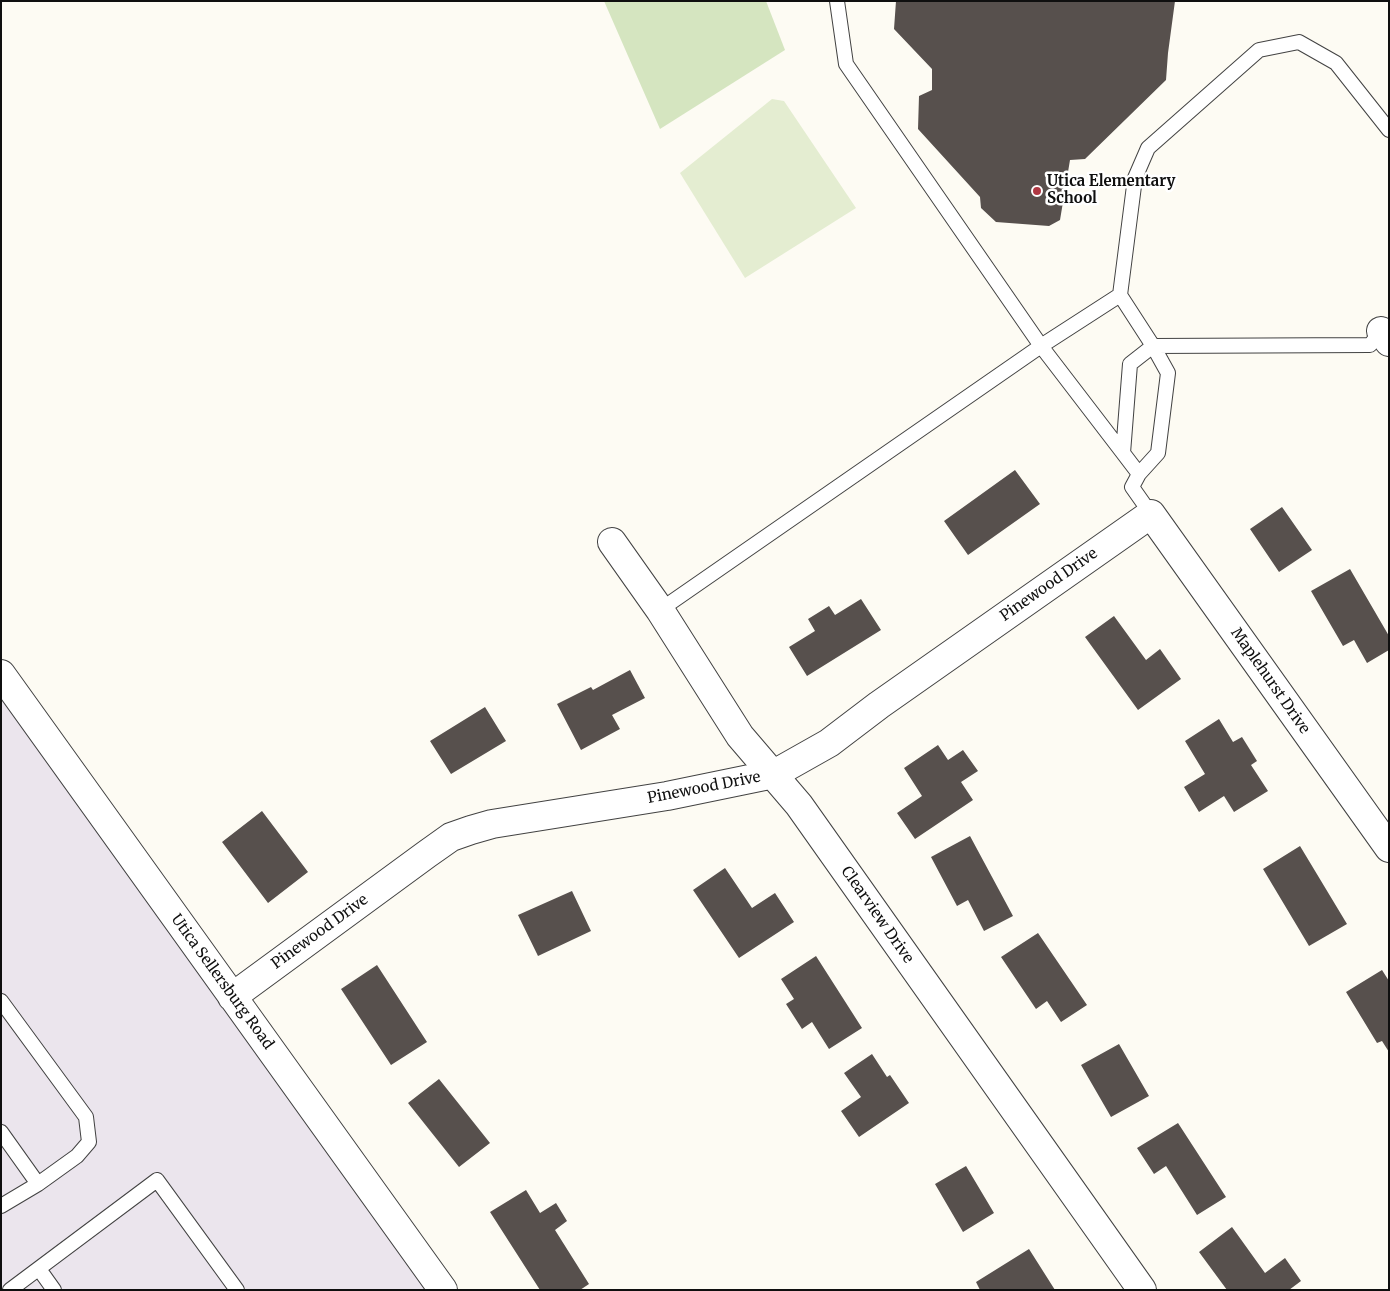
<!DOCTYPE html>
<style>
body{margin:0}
#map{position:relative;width:1390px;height:1291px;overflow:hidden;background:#fdfbf3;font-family:Merriweather,serif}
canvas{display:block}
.frame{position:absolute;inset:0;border:2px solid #0f0f0f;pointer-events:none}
</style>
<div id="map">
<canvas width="1390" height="1291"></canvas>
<div class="frame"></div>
</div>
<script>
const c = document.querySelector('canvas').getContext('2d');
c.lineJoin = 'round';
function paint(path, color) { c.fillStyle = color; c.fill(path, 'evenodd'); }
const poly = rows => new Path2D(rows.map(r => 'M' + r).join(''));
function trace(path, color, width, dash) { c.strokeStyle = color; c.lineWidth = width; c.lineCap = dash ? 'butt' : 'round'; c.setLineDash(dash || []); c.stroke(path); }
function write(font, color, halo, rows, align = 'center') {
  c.font = font + ' Merriweather,serif'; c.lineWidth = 5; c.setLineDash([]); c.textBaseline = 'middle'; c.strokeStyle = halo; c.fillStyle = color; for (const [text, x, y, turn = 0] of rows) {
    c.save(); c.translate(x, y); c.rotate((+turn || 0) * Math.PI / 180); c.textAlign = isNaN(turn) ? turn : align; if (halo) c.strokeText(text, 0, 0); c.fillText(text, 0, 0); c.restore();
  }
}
paint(poly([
 [1,694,427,1290,1,1290]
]), '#ebe5ed');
paint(poly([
 [604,1,766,1,785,50,660,129]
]), '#d5e5c0');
paint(poly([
 [772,99,784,101,856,208,745,278,680,173]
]), '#e4edd1');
paint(poly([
 [896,1,1175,1,1168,53,1166,80,1085,159,1070,160,1060,220,1049,226,996,222,981,208,980,197,918,129,919,96,932,90,932,69,894,29],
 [1015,470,1040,504,968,555,944,521],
 [1282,507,1312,550,1279,572,1250,529],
 [1350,569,1389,636,1389,650,1367,663,1354,640,1343,646,1311,591],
 [861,599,881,630,807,676,789,647,815,631,808,619,829,606,835,615],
 [1114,616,1146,660,1160,649,1181,679,1138,710,1085,637],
 [630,670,645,698,612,715,620,729,581,750,557,704,591,687,593,690],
 [485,707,506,741,451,774,430,741],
 [1219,719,1233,742,1242,737,1257,761,1251,765,1268,791,1234,812,1224,796,1199,812,1184,787,1205,774,1185,741],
 [938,745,948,760,963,750,978,771,961,782,973,800,915,839,897,813,922,796,904,768],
 [262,811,308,872,268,903,222,842],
 [970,836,1013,916,984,931,968,900,957,906,931,857],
 [1300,846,1347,924,1309,946,1263,869],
 [725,868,752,908,775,893,794,922,739,958,693,890],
 [572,891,591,931,538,956,518,915],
 [1038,933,1087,1005,1061,1022,1047,1001,1036,1009,1001,957],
 [816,956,862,1028,829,1049,812,1022,802,1029,786,1004,794,999,781,979],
 [377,965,427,1042,391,1065,341,989],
 [1382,970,1389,981,1389,1052,1382,1041,1377,1043,1346,992],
 [1119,1044,1149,1096,1111,1117,1081,1065],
 [872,1054,887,1077,890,1075,909,1103,859,1137,841,1111,861,1097,844,1073],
 [439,1079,490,1143,459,1167,408,1103],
 [1178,1123,1226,1197,1197,1215,1166,1166,1154,1174,1137,1148],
 [966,1166,994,1213,963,1232,935,1184],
 [526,1190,540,1213,556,1203,567,1221,555,1230,589,1284,580,1290,540,1290,490,1212],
 [1232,1227,1265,1273,1285,1258,1301,1281,1289,1290,1227,1290,1199,1252],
 [1029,1249,1055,1290,980,1290,976,1282]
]), '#57504d');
const lane = poly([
 [837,1,846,64,1041,346,1123,453],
 [1383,329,1370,345,1153,346,1120,295,1135,178,1148,148,1259,50,1299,42,1336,63,1389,130],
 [1139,474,1123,453,1130,364,1153,346,1168,373,1158,453,1139,474,1132,487,1151,514],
 [660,610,1041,346,1120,295],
 [1,1001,86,1117,89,1142,77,1156,38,1184,1,1206],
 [1,1132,38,1184],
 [39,1269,54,1290],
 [10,1290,157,1180,237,1290]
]);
const street = poly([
 [1381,331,1389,342],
 [612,542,660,610,740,736,799,805,1142,1290],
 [1,674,443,1290],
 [232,997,427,854,451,837,471,830,492,824,667,796,774,774,829,743,879,705,1151,514,1389,848]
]);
trace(lane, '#424242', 16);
trace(street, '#424242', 30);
trace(lane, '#fff', 14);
trace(street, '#fff', 28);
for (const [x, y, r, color] of [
 [1037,191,5,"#af3843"]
]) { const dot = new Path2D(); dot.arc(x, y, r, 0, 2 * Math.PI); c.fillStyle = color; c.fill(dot); trace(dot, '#fff', 2); }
write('bold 15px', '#0f0f0f', '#fff', [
 ["Utica Elementary",1047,182],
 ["School",1047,199]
], 'left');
write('15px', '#0f0f0f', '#fff', [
 ["Pinewood Drive",1049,585,-35],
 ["Maplehurst Drive",1270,681,55],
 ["Pinewood Drive",704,788,-11],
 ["Clearview Drive",877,915,55],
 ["Pinewood Drive",320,932,-36],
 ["Utica Sellersburg Road",222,982,54]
]);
</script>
